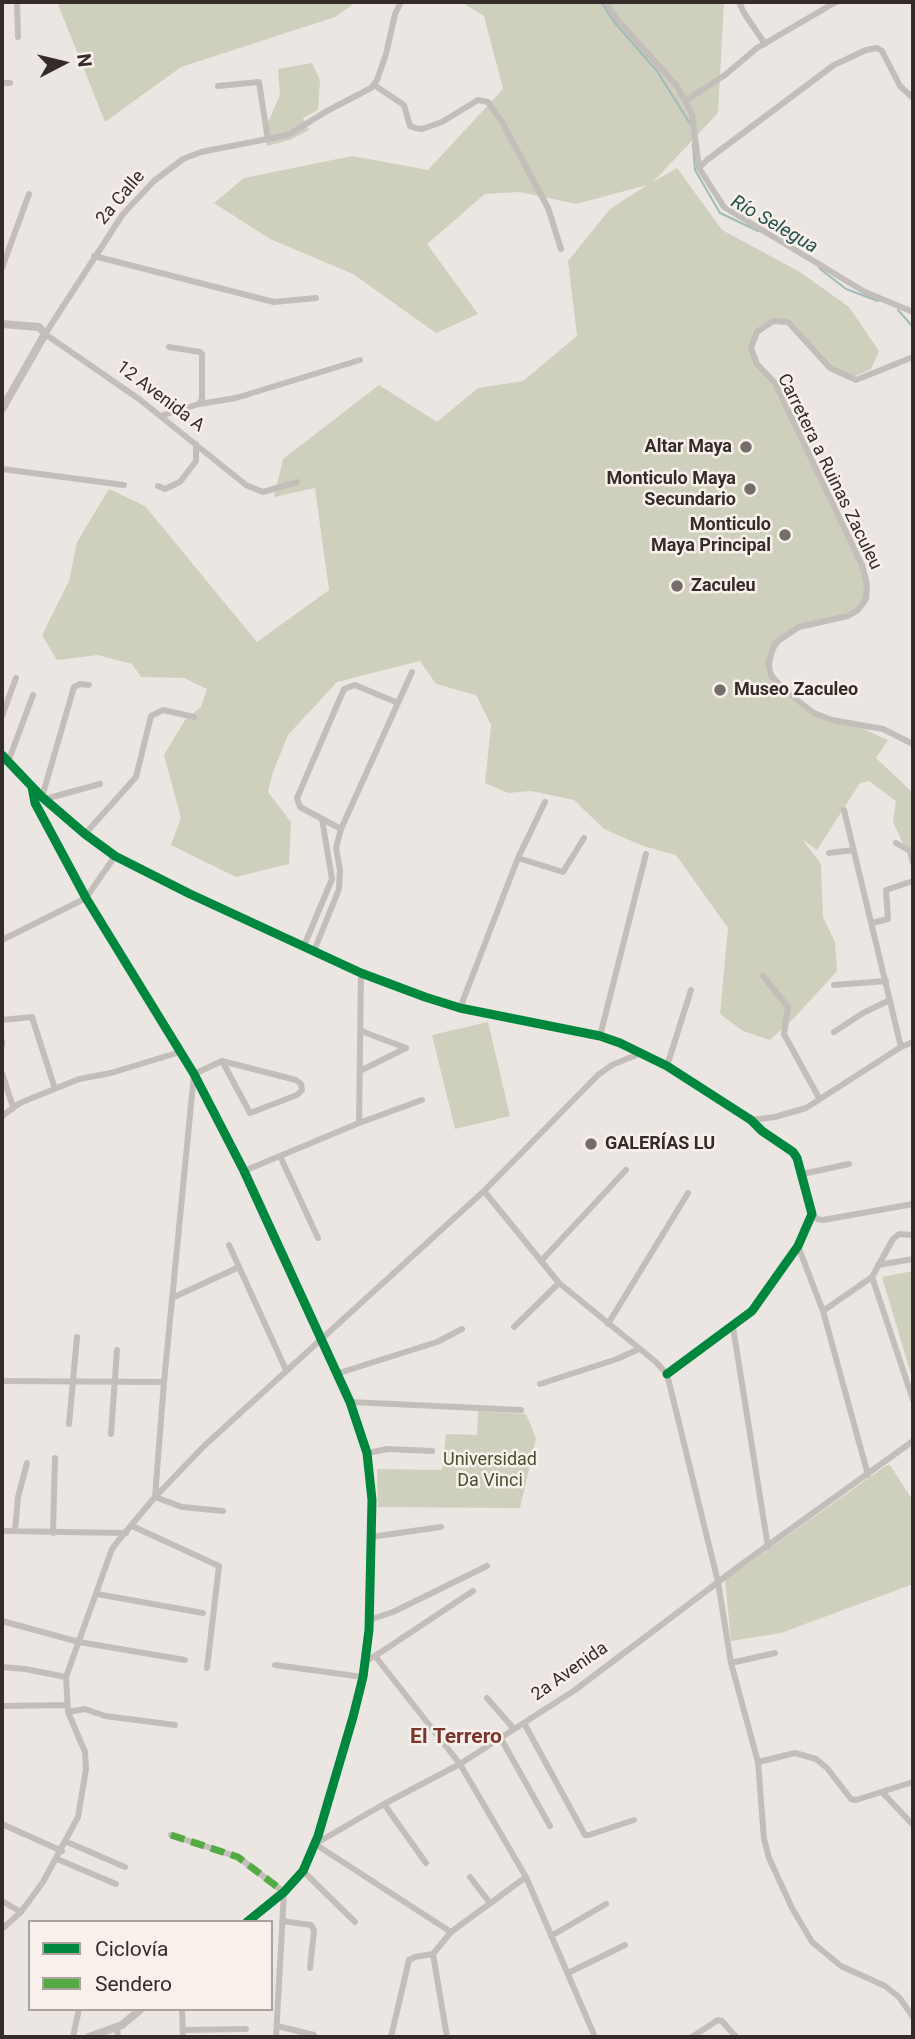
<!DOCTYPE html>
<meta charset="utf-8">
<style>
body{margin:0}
#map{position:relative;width:915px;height:2039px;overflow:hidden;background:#ebe6e2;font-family:Roboto,sans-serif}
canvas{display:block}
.frame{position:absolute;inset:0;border:4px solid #352c29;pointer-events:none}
.legend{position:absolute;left:28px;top:1920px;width:245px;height:91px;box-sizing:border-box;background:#f8f0ea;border:2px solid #aaa29d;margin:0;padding:9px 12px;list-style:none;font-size:21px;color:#352c29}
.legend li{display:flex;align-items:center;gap:14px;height:35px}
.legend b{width:35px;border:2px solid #aaa29d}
.north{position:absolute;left:28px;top:28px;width:70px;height:70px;-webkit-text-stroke:5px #f8f0ea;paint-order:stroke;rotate:83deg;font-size:19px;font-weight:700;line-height:28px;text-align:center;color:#352c29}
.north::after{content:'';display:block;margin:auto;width:24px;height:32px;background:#352c29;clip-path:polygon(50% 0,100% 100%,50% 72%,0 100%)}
</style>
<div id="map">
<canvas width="915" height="2039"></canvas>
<div class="frame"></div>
<ul class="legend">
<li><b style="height:9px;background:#00873e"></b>Ciclovía</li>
<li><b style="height:9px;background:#54ab44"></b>Sendero</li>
</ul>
<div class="north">N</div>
</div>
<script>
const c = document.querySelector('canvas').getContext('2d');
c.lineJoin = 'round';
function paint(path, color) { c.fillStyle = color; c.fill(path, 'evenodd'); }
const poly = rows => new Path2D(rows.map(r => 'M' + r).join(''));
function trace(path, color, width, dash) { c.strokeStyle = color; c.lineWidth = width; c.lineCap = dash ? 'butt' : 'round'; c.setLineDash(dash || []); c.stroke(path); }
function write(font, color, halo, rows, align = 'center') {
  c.font = font + ' Roboto,sans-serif'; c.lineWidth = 5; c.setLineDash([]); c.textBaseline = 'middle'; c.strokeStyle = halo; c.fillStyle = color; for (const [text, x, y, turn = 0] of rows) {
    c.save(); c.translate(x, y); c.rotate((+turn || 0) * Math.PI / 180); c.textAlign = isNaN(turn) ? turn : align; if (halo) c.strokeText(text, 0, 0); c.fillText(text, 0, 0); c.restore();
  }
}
paint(poly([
 [57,2,356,2,335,17,181,67,105,122],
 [461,2,724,2,718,113,653,182,677,168,722,230,800,272,849,307,879,351,871,369,855,376,844,375,830,368,788,322,773,321,757,332,751,348,757,364,775,383,862,565,866,599,858,610,799,627,781,642,774,653,771,675,783,688,819,718,857,726,888,740,876,758,913,793,913,865,893,822,896,801,869,781,860,783,817,850,802,839,821,864,823,917,835,942,837,971,795,1017,770,1040,743,1031,720,1014,728,928,676,855,643,846,604,829,574,800,531,791,508,793,485,783,491,725,476,695,436,684,420,661,337,682,288,735,273,772,268,792,291,822,289,864,236,877,171,845,181,818,164,755,185,720,201,707,207,689,184,678,141,677,132,664,98,655,57,660,42,635,69,581,77,542,109,489,145,506,257,642,329,590,315,488,274,497,283,459,379,385,437,422,478,388,523,381,577,336,568,261,610,209,647,185,576,204,520,192,485,194,427,244,478,314,436,333,353,274,270,239,214,203,244,178,352,156,428,170,503,89,484,16],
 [312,63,320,80,318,110,303,118,309,130,290,140,267,146,265,129,280,95,278,69],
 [488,1022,510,1116,455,1129,432,1035],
 [913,1271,913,1381,882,1277],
 [478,1411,526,1414,536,1438,520,1508,378,1507,377,1469,442,1470,446,1434,477,1435],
 [887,1465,890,1465,913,1501,913,1584,781,1633,731,1641,725,1580]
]), '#cecfbd');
trace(poly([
 [601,2,615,23,657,71,691,125],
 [693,144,695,170,720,213,758,231],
 [819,268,846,289,878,301],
 [898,310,913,327]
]), '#a0bbb9', 2);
trace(poly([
 [17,2,18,37],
 [606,2,616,18,676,85,685,101,692,114,699,168,724,207,865,292,913,312],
 [739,2,744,13,765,44],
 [2,83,10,83],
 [374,85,404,105,410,126,415,128,422,129,442,122,478,100,488,102,502,122,548,208,561,249],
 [218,86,259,82,268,140],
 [685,101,725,75,757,48,836,2],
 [699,168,707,160,834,65,866,50,877,48,882,51,900,86,913,98],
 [94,256,274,302,316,298],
 [2,268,29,194],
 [169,347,200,352,202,354,202,399,199,404],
 [913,357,856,380,830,368,788,322,773,321,757,332,751,348,757,364,775,383,862,565,867,584,866,599,858,610,848,616,799,627,775,643,768,663,771,675,783,689,814,713,832,720,883,729,913,744],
 [160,416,199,404,236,398,360,360],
 [2,469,124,485],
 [297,482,263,492,246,485,139,399,45,334,123,214,154,181,183,159,201,152,288,135,327,111,371,88,377,80,386,54,395,14,401,2],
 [158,486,165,489,180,482,196,461,196,444],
 [2,716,16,678],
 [8,762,33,695],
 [33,788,85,834,115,856,188,893,361,973,425,997,460,1008,600,1036,620,1043,667,1066,751,1120,762,1131,793,1152,797,1158,812,1214,798,1246,752,1311,667,1374],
 [42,797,74,687,80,684,89,685],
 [45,799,100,784],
 [844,810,901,1047],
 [341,829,300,807,297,798,344,689,355,685,398,703],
 [85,834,136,777,151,716,163,710,194,717],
 [896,843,910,851,913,863],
 [829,853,854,850],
 [518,858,563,872,584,838],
 [872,923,888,919,886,890,913,881],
 [2,940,86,898,115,856],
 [304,946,332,879,322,819],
 [314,951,339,889,340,870,336,848,341,829,412,672],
 [763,976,788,1007,784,1034,819,1098],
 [834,985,886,981],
 [460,1008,518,858,545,802],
 [2,1020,32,1017,55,1089],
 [834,1032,863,1013,890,1000],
 [600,1036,646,854],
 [2,1041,2,1045],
 [222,1061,250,1113,297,1095,302,1090,301,1084,296,1080,222,1061,194,1074,164,1382,155,1497,182,1507,223,1511],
 [667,1066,691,990],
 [360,1071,406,1048,361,1031],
 [2,1073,13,1107],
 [2,1116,20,1103,79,1079,111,1073,180,1052],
 [751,1120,775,1117,806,1108,901,1047,913,1042],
 [359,1123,361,973],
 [280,1156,318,1238],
 [244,1171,359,1123,422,1100],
 [802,1174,849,1164],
 [484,1191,559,1283,656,1362,667,1374,718,1582,731,1663,758,1762,764,1839,769,1858,792,1908,812,1942,841,1966,885,1986,899,1997,913,2017],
 [812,1214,817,1219,823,1220,913,1204],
 [229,1245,286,1370],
 [798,1246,823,1311,868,1475],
 [542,1260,626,1170],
 [878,1265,913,1259],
 [872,1277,913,1400],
 [172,1298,239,1267],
 [823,1311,872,1277,893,1239,899,1234,913,1235],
 [608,1324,688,1193],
 [514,1327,559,1283],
 [733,1327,768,1547],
 [336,1374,437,1342,462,1329],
 [2,1381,164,1382],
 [540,1384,617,1359,639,1349],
 [350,1402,521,1410],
 [69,1424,77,1337],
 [111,1434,117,1350],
 [367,1453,388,1449,432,1451],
 [132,1526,219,1566,207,1668],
 [2,1531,126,1533],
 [15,1531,18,1497,27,1463],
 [53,1533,55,1458],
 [371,1537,441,1527],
 [97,1594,203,1613],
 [369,1620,393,1612,487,1566],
 [2,1621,79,1642,185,1660],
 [375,1656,473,1591],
 [366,1661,375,1656,460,1764,526,1877,595,2037],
 [731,1663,775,1653],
 [275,1665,363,1677],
 [2,1667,25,1669,66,1677],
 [487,1698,514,1729],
 [2,1706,67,1705],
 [68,1712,85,1709,105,1716,175,1725],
 [524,1723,585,1835,589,1835,634,1820],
 [500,1737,550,1826],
 [758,1762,795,1753,816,1759,827,1768,851,1799,856,1800,913,1782],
 [883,1793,913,1825],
 [384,1804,426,1863],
 [2,1824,62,1851],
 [171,1835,238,1857,284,1892,276,2037],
 [67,1842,125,1867],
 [57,1859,116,1884],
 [303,1871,355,1922],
 [470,1877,490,1903],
 [2,1901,21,1912],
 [282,1921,311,1925,314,1930,310,1968],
 [2,1929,21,1912,43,1882,78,1817,86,1769,85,1752,68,1712,66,1677,112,1549,118,1541,155,1497,204,1446,484,1191,598,1075,612,1065,641,1053],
 [451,1932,315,1844,384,1804,460,1764,575,1690,742,1564,913,1441],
 [551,1936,606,1904],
 [568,1973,625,1945],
 [182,2009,183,2037],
 [277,2026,314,2035],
 [117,2028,118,2037],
 [183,2030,246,2029],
 [73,2037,79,2009],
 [391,2037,409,1960,415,1957,433,1954],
 [447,2037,433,1954,451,1932,526,1877],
 [692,2037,718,2020,722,2021,736,2037]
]), '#c4bebb', 6);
trace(poly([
 [2,324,39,327,45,334,2,409],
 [2,755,32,787,35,803,86,898,194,1074,244,1171,350,1402,367,1453,372,1500,369,1630,363,1677,353,1717,318,1836,303,1871,284,1892,247,1922],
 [89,2037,122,2025,141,2009]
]), '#c4bebb', 8);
trace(poly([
 [171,1835,238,1857,284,1892]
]), '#54ab44', 7, [14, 7]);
trace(poly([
 [2,755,42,797,85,834,115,856,188,893,361,973,425,997,460,1008,600,1036,620,1043,667,1066,751,1120,762,1131,793,1152,797,1158,812,1214,798,1246,752,1311,667,1374],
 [32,787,35,803,86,898,194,1074,244,1171,350,1402,367,1453,372,1500,369,1630,363,1677,353,1717,318,1836,303,1871,284,1892,247,1922]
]), '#00873e', 9);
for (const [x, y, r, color] of [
 [746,447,7,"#756d6a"],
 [750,489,7,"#756d6a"],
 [785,535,7,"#756d6a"],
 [677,586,7,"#756d6a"],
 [720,690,7,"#756d6a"],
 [591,1144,7,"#756d6a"]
]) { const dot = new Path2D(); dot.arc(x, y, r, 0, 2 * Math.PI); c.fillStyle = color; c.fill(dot); trace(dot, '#f8f0ea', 2.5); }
write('18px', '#352c29', '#f8f0ea', [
 ["2a Calle",121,198,-50],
 ["12 Avenida A",160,397,37],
 ["Carretera a Ruinas Zaculeu",829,472,64],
 ["2a Avenida",570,1672,-35]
]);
write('bold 18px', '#352c29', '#f8f0ea', [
 ["Altar Maya",732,447],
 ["Monticulo Maya",736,479],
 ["Secundario",736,500],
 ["Monticulo",771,525],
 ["Maya Principal",771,546],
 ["Zaculeu",691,586,"left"],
 ["Museo Zaculeo",734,690,"left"],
 ["GALERÍAS LU",605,1144,"left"]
], 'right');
write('18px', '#485030', '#f8f0ea', [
 ["Universidad",490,1460],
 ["Da Vinci",490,1481]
]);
write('italic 19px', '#245150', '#f8f0ea', [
 ["Río Selegua",774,225,30]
]);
write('bold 21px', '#7a362c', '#f8f0ea', [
 ["El Terrero",456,1738]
]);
</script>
